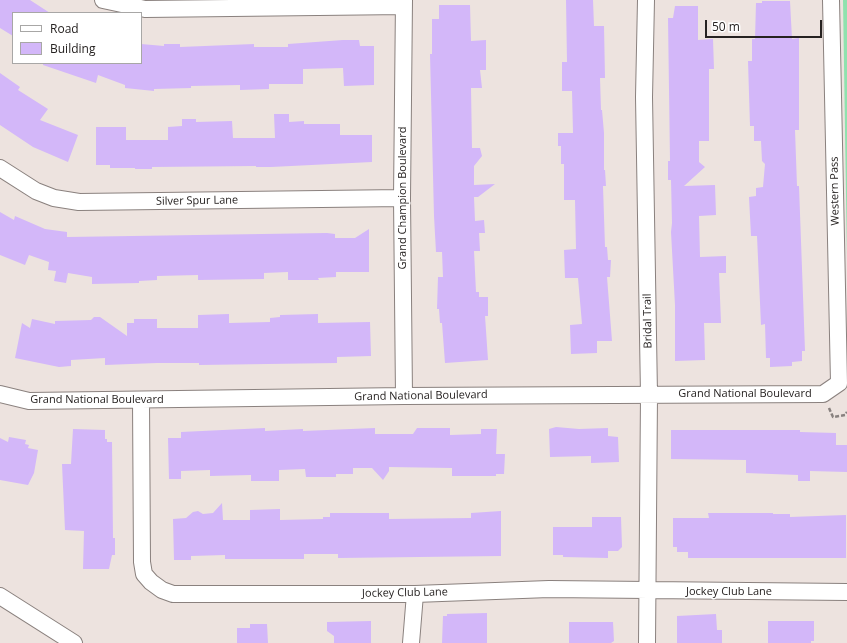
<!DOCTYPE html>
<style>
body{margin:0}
#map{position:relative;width:847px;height:643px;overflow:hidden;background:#ede3df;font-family:"Open Sans",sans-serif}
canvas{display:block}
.legend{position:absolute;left:12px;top:12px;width:130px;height:52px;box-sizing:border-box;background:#fff;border:1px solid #a8a7a6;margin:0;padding:5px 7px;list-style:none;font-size:12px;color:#262221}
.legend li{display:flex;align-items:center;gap:8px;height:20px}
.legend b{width:20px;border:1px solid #a8a7a6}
.scale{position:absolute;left:705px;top:20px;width:117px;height:18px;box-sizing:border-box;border:2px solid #262221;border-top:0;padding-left:5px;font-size:12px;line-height:14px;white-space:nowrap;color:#262221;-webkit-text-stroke:3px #fff;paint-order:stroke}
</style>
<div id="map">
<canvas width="847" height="643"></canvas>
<ul class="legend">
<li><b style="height:5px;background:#fff"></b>Road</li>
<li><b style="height:11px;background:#d3b7f9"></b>Building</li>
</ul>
<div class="scale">50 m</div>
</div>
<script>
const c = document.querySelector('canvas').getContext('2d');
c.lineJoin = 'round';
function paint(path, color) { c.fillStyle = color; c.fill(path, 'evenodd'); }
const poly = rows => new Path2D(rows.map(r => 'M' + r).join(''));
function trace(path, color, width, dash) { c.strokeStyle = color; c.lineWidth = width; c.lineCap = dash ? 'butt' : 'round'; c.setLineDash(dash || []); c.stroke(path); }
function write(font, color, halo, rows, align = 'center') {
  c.font = font + ' "Open Sans",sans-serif'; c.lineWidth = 3; c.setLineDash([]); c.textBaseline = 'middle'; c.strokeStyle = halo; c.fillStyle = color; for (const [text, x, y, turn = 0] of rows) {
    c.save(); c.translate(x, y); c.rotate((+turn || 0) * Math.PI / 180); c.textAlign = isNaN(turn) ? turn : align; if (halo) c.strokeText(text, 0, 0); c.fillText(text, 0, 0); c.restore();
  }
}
paint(poly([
 [843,0,847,0,847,260]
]), '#8fe2ae');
paint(poly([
 [0,0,30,0,50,13,13,13,13,36,0,28],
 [566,0,593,0,594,26,604,26,605,78,600,78,601,110,602,110,604,133,604,170,605,170,606,186,603,186,605,247,607,247,608,260,611,260,610,277,607,277,612,341,597,341,597,353,571,354,570,325,582,324,578,278,565,278,564,250,576,249,575,200,564,200,564,164,561,164,561,146,558,146,558,133,573,133,572,91,562,91,562,62,567,62],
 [762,1,790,1,792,39,799,38,799,130,795,130,797,186,799,186,805,351,802,351,802,361,792,362,792,366,770,367,770,358,766,358,765,324,761,325,757,236,751,236,749,197,756,196,756,188,763,187,765,164,762,161,761,141,754,141,754,126,750,126,748,61,752,61,752,39,755,39,756,3,762,3],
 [439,5,470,5,471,41,486,40,486,70,480,70,482,88,471,88,472,148,480,148,482,156,474,166,474,185,495,184,478,197,474,197,475,221,484,220,485,233,479,233,480,251,474,251,476,292,479,292,479,297,488,297,488,316,485,316,488,360,445,363,442,323,440,323,439,309,437,309,438,277,443,277,442,252,436,252,434,216,430,54,432,54,432,19,439,19],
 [675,6,698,6,698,40,713,39,714,69,709,69,709,141,699,141,699,162,705,167,684,186,715,185,716,215,699,216,700,257,726,256,726,273,719,273,721,323,704,323,705,360,675,361,675,305,671,232,672,223,671,180,668,180,668,161,670,161,668,18,673,18],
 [343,40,359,40,360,46,374,46,374,85,344,86,343,68,303,69,303,84,269,84,269,89,240,90,240,85,191,86,191,88,154,89,154,91,125,88,125,85,98,75,96,83,43,65,43,63,141,63,141,44,164,46,164,44,180,44,180,47,254,44,254,47,288,47,288,44],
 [0,73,20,87,18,90,48,109,40,120,78,135,68,162,33,147,0,125],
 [274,114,289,114,289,122,304,121,304,124,340,124,340,135,372,135,372,162,271,167,256,167,256,166,152,167,152,169,135,169,135,168,110,168,110,165,96,165,96,127,126,127,126,140,168,140,168,127,182,126,182,119,196,119,196,122,232,121,233,138,275,138],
 [0,212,14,220,15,216,45,229,67,232,67,237,327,233,335,234,335,238,355,238,369,229,369,272,336,272,336,277,318,278,319,280,288,280,288,272,264,273,264,279,198,280,198,275,157,276,157,280,139,281,139,283,92,284,92,277,68,273,66,283,54,281,56,271,48,270,49,262,29,255,25,265,0,255],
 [229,314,229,323,270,322,270,318,280,317,280,315,318,314,318,323,370,322,371,356,337,357,337,363,199,365,199,363,157,363,105,365,105,358,71,360,71,366,59,367,15,358,22,323,30,328,32,319,55,324,55,321,91,320,94,317,100,317,127,336,127,323,134,323,134,319,157,319,157,328,198,328,198,315],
 [556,427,579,429,608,428,608,436,618,437,619,462,591,463,591,456,550,457,549,429],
 [265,428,265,431,303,429,303,431,375,428,375,434,413,434,417,428,450,428,450,435,481,434,481,429,497,429,496,454,505,454,504,474,496,474,496,476,452,476,452,468,389,467,389,471,383,480,372,468,353,468,353,474,336,474,336,477,306,477,305,469,279,470,279,481,251,481,251,475,210,476,210,470,181,471,181,479,169,479,168,438,181,438,181,432],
 [73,429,105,430,105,439,107,439,107,442,112,442,113,538,115,538,115,555,112,555,109,569,83,569,84,531,65,530,62,464,71,464],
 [671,430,800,430,800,432,836,433,836,445,847,445,847,472,810,471,810,481,798,481,798,475,746,473,746,460,671,459],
 [9,437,26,440,25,444,29,445,28,448,38,450,34,473,28,485,0,480,0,438,8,442],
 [222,503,223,520,250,520,250,510,280,509,280,520,323,519,323,517,330,517,330,513,389,513,389,519,471,518,471,513,501,511,501,556,338,558,338,554,304,554,304,559,225,559,225,555,191,556,191,560,174,560,173,519,186,518,193,512,198,511,203,514,213,513],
 [708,513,773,513,773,514,790,514,790,517,846,515,846,558,688,558,688,552,677,552,677,547,673,547,673,518,709,518],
 [592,517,621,517,622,547,618,551,608,551,608,558,563,557,563,555,553,555,553,527,592,527],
 [487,613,487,643,442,643,443,616,447,616,447,614],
 [716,614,717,630,722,630,722,643,677,643,677,616],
 [371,621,371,643,334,643,334,636,327,631,327,622],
 [768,621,814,621,814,641,811,641,811,643,768,643],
 [569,622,613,622,614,641,611,643,569,643],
 [250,624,267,624,268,643,237,643,237,628,250,628]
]), '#d3b7f9');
const minor = poly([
 [103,0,145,9,404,6],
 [404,0,402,198,404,396],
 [646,0,644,97,649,395,647,643],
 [0,168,36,191,54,198,79,202,402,198],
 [0,394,29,401,404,396,823,394,839,383,831,0],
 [141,400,142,562,144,574,151,582,162,590,173,594,415,594,549,589,847,592],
 [0,596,74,643],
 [411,643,415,594]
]);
trace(minor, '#8a817e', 18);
trace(poly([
 [829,408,833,417,845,415,847,412]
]), '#88817f', 2.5, [4, 2]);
trace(minor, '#fff', 16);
write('11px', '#262221', '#fff', [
 ["Western Pass",835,191,-91],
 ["Grand Champion Boulevard",403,198,-90],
 ["Silver Spur Lane",197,201,-1],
 ["Bridal Trail",648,321,-91],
 ["Grand National Boulevard",745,394],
 ["Grand National Boulevard",421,396,-1],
 ["Grand National Boulevard",97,400],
 ["Jockey Club Lane",729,592],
 ["Jockey Club Lane",405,593,-1]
]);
</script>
